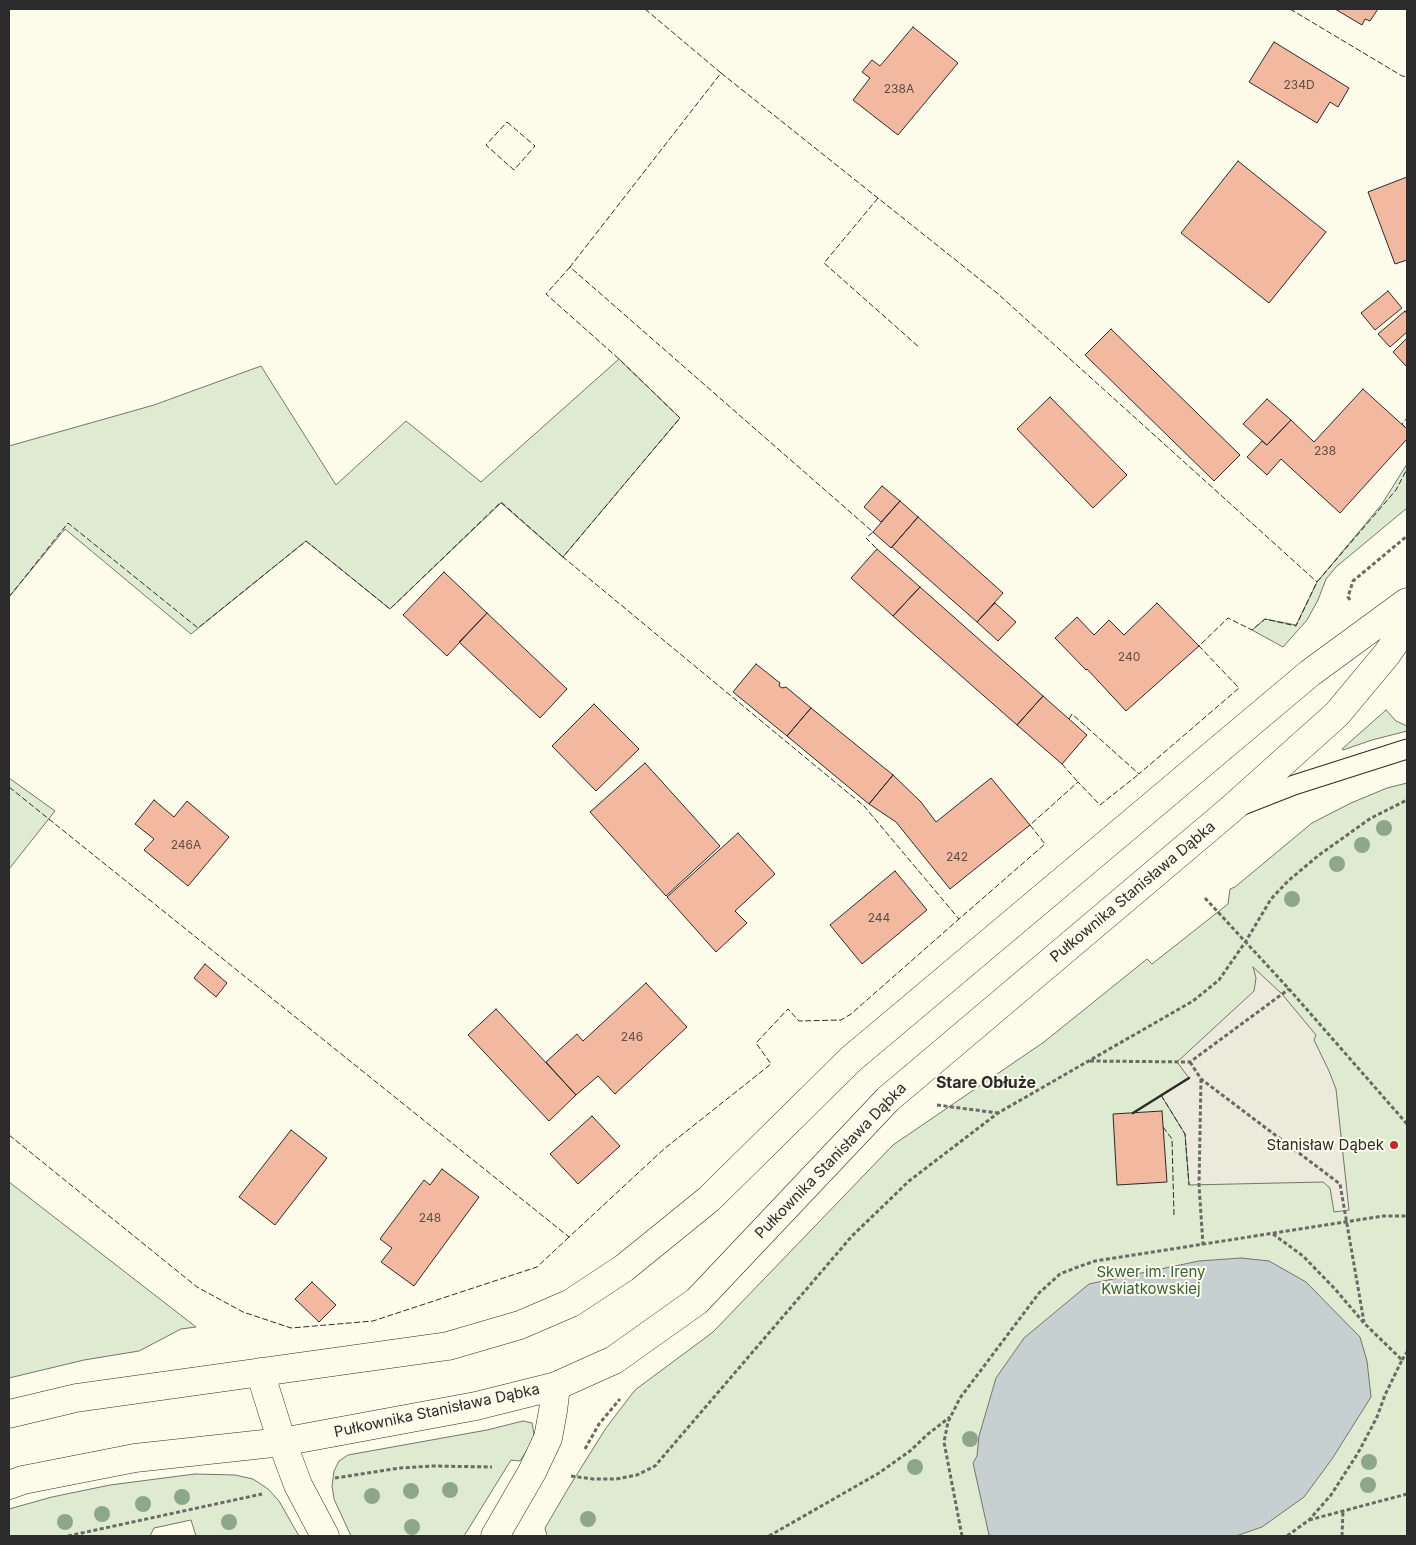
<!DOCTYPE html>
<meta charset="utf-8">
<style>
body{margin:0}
#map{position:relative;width:1416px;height:1545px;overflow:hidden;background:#fdfbea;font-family:Inter,sans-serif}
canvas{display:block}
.frame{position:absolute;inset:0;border:10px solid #2b2b2b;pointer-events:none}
</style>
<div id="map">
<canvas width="1416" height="1545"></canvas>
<div class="frame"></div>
</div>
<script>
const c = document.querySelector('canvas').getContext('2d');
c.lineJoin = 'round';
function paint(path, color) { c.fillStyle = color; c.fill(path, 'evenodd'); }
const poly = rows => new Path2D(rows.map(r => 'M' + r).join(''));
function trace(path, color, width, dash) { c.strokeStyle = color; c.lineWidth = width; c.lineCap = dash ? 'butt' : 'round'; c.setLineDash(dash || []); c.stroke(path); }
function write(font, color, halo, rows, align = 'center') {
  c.font = font + ' Inter,sans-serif'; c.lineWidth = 4; c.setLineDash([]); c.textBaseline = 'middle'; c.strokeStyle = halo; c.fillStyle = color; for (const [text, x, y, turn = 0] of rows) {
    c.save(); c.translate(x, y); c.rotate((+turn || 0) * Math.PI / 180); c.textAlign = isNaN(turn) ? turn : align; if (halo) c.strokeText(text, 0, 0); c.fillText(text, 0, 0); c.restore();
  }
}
const green = poly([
 [619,359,680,418,563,557,501,503,390,609,306,541,191,634,65,529,9,597,9,446,154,405,261,366,336,485,406,421,481,482,619,359],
 [1407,464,1407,508,1336,567,1326,579,1318,600,1307,620,1283,647,1252,630,1265,619,1296,625,1317,582,1382,504,1407,464],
 [1386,710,1396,721,1407,726,1407,731,1372,740,1343,750,1342,749,1386,710],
 [9,778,55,811,9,869,9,778],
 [1407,783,1407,1536,547,1536,545,1528,569,1487,606,1428,635,1390,713,1332,893,1145,1044,1042,1147,959,1152,964,1228,904,1230,889,1235,887,1312,823,1351,803,1387,788,1407,783],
 [9,1182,196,1327,181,1329,139,1351,84,1360,9,1378,9,1182],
 [523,1421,532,1423,533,1428,534,1436,531,1444,520,1461,511,1460,464,1536,351,1536,334,1499,332,1486,334,1471,339,1461,348,1455,487,1430,523,1421],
 [195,1474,235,1475,253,1479,268,1489,279,1501,299,1536,196,1536,191,1520,154,1528,150,1536,9,1536,9,1509,52,1497,110,1485,195,1474]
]);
paint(green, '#deebd1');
trace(green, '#74746e', 1);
const parking = poly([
 [1253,967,1282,994,1316,1035,1314,1040,1329,1071,1336,1089,1349,1210,1334,1212,1330,1188,1323,1182,1189,1185,1185,1134,1161,1095,1189,1078,1177,1062,1254,991,1256,978,1253,967]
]);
paint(parking, '#eceadb');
trace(parking, '#74746e', 1);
const water = poly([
 [1241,1258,1269,1261,1306,1282,1360,1337,1367,1361,1371,1397,1332,1459,1304,1497,1262,1527,1236,1536,995,1536,989,1535,973,1463,977,1456,979,1436,996,1378,1024,1338,1089,1284,1199,1261,1241,1258]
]);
paint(water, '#c7d0d0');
trace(water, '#74746e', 1);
const building = poly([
 [1335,9,1378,9,1370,21,1365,19,1362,25,1335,9],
 [913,27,958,63,898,135,853,100,870,78,862,72,872,60,880,66,913,27],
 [1274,42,1349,88,1338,107,1330,102,1317,123,1249,82,1274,42],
 [1238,161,1326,232,1269,303,1181,233,1238,161],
 [1407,177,1407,260,1395,264,1368,192,1407,177],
 [1388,291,1402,308,1375,330,1361,313,1388,291],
 [1405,311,1407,314,1407,332,1390,347,1378,334,1405,311],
 [1111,329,1240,455,1214,481,1085,355,1111,329],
 [1407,338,1407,367,1393,352,1407,338],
 [1363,389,1407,429,1407,439,1340,513,1281,459,1267,475,1247,457,1262,441,1267,445,1291,420,1314,442,1363,389],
 [1050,397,1127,475,1093,508,1017,429,1050,397],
 [1267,399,1291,420,1267,445,1243,424,1267,399],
 [882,486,900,501,881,522,864,507,882,486],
 [900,501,918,517,891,548,873,532,900,501],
 [918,517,1003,593,977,622,892,547,918,517],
 [877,549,920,587,893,616,851,578,877,549],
 [444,572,487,613,447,656,403,615,444,572],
 [920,587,1043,696,1017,725,893,616,920,587],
 [995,603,1016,622,998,641,977,622,995,603],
 [1157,603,1199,646,1126,711,1087,669,1086,670,1055,638,1077,617,1094,635,1109,620,1124,635,1157,603],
 [487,613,567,689,540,718,459,642,487,613],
 [756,664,780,683,779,686,782,688,786,687,811,708,787,736,733,692,756,664],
 [1043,696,1087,735,1062,764,1017,725,1043,696],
 [594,704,639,749,596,791,552,746,594,704],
 [811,708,893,775,869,804,787,736,811,708],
 [645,763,720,846,666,896,590,812,645,763],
 [893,775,921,802,936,822,991,778,1030,825,950,889,896,822,869,804,893,775],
 [154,800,174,817,187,801,229,837,188,886,144,850,154,839,135,824,154,800],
 [738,833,775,874,735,911,747,923,716,952,667,897,738,833],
 [895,871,927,910,862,964,830,925,895,871],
 [205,964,227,983,216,997,194,978,205,964],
 [646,983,687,1027,615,1094,598,1076,576,1095,546,1062,577,1034,583,1041,646,983],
 [496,1009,576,1095,549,1121,468,1035,496,1009],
 [1162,1111,1167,1182,1117,1185,1113,1114,1162,1111],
 [592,1116,620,1146,578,1184,550,1154,592,1116],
 [291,1130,327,1158,275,1225,239,1197,291,1130],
 [442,1169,479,1197,414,1286,381,1262,392,1248,380,1239,424,1180,430,1185,442,1169],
 [312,1282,336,1305,319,1322,295,1299,312,1282]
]);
paint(building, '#f2b8a0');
trace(building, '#2b2b2b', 1);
const lane = poly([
 [1243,805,1294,785,1407,749]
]);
const street = poly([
 [282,1442,298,1485,325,1536],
 [495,1536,532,1472,548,1438,553,1411,556,1386]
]);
const secondary = poly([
 [260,1372,282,1442],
 [9,1414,76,1398,448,1346,520,1325,571,1303,624,1268,709,1199,851,1059,1310,673,1407,602],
 [9,1485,23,1480,135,1458,282,1442,476,1406,556,1386,614,1360,697,1301,888,1099,1230,810,1337,714,1387,654,1407,625]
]);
trace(lane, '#2b2b2b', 21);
trace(street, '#2b2b2b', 29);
trace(secondary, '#2b2b2b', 29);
trace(poly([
 [1350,600,1348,597,1353,581,1407,536],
 [1205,898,1289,989,1407,1124],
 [1090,1061,1190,1062,1289,989],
 [1190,1062,1201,1079,1340,1184,1364,1322],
 [1201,1079,1199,1185,1203,1245],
 [937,1105,998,1113],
 [1273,1234,1303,1256,1335,1289,1364,1323,1402,1360,1385,1395,1377,1417,1358,1453,1331,1495,1309,1520,1287,1536],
 [1402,1360,1407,1352],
 [585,1449,599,1424,620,1399],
 [571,1476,593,1479,616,1479,637,1475,655,1466,852,1236,909,1181,998,1113,1193,1001,1219,980,1246,941,1271,899,1288,881,1319,855,1371,818,1407,800],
 [335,1478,400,1468,433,1466,492,1467],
 [1309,1520,1407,1494],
 [68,1536,262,1494],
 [769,1536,879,1473,910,1451,928,1434,950,1417],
 [962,1536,944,1442,948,1422,960,1398,1039,1293,1060,1274,1075,1268,1095,1261,1383,1216,1407,1216],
 [1342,1536,1343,1511]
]), '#6a6964', 3, [4, 2.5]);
trace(lane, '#fdfbea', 19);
trace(street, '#fdfbea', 28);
trace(secondary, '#fdfbea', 28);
trace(poly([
 [645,9,721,73,570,267,873,532,866,538,877,549],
 [1290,9,1402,76,1407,77],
 [721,73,997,293,1317,582],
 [507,122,535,146,514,170,486,145,507,122],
 [878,198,824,263,920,348],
 [570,267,546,294,619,359,680,418,563,557,864,806,959,919,1045,844,1030,825,1078,782,1100,805,1139,774],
 [1405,427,1402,424,1407,418],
 [9,597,68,523,198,628,306,541,390,609,501,502,563,557],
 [1069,719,1072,714,1139,774,1239,688,1199,646,1228,618,1252,630,1265,619,1296,626,1317,582,1396,490,1407,469],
 [1062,764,1078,782],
 [9,787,569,1237,664,1149,771,1064,756,1043,788,1009,799,1021,841,1020,851,1014,959,919],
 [1161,1095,1185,1134,1189,1185],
 [1163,1127,1172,1139,1174,1215],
 [9,1135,197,1287,243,1312,291,1328,373,1321,537,1267,569,1237]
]), '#2b2b2b', 1, [6, 2.5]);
trace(poly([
 [1133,1113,1189,1078]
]), '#2b2b2b', 2.5);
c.fillStyle = '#8ea78a';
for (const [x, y] of [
 [1384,828],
 [1362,845],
 [1337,864],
 [1292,899],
 [970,1439],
 [1369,1462],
 [915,1467],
 [1368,1485],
 [450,1490],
 [411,1491],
 [372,1496],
 [182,1497],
 [143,1504],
 [102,1514],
 [588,1519],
 [65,1522],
 [229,1522],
 [412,1527]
]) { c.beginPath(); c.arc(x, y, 8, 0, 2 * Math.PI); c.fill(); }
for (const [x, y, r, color] of [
 [1394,1145,5,"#c62828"]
]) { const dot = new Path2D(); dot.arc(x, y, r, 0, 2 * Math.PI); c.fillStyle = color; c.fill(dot); trace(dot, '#fdfbea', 2); }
write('12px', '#5d4e48', null, [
 ["234D",1299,85],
 ["238A",899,89],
 ["238",1325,451],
 ["240",1129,657],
 ["246A",186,845],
 ["242",957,857],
 ["244",879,918],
 ["246",632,1037],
 ["248",430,1218]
]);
write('15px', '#2b2b2b', '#fdfbea', [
 ["Pułkownika Stanisława Dąbka",1133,892,-40],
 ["Pułkownika Stanisława Dąbka",831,1161,-46],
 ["Pułkownika Stanisława Dąbka",437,1411,-12]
]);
write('15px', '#2b2b2b', '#fdfbea', [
 ["Stanisław Dąbek",1384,1145]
], 'right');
write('15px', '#34623c', '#fdfbea', [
 ["Skwer im. Ireny",1151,1272],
 ["Kwiatkowskiej",1151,1289]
]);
write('bold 16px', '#2b2b2b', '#fdfbea', [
 ["Stare Obłuże",986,1083]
]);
</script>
